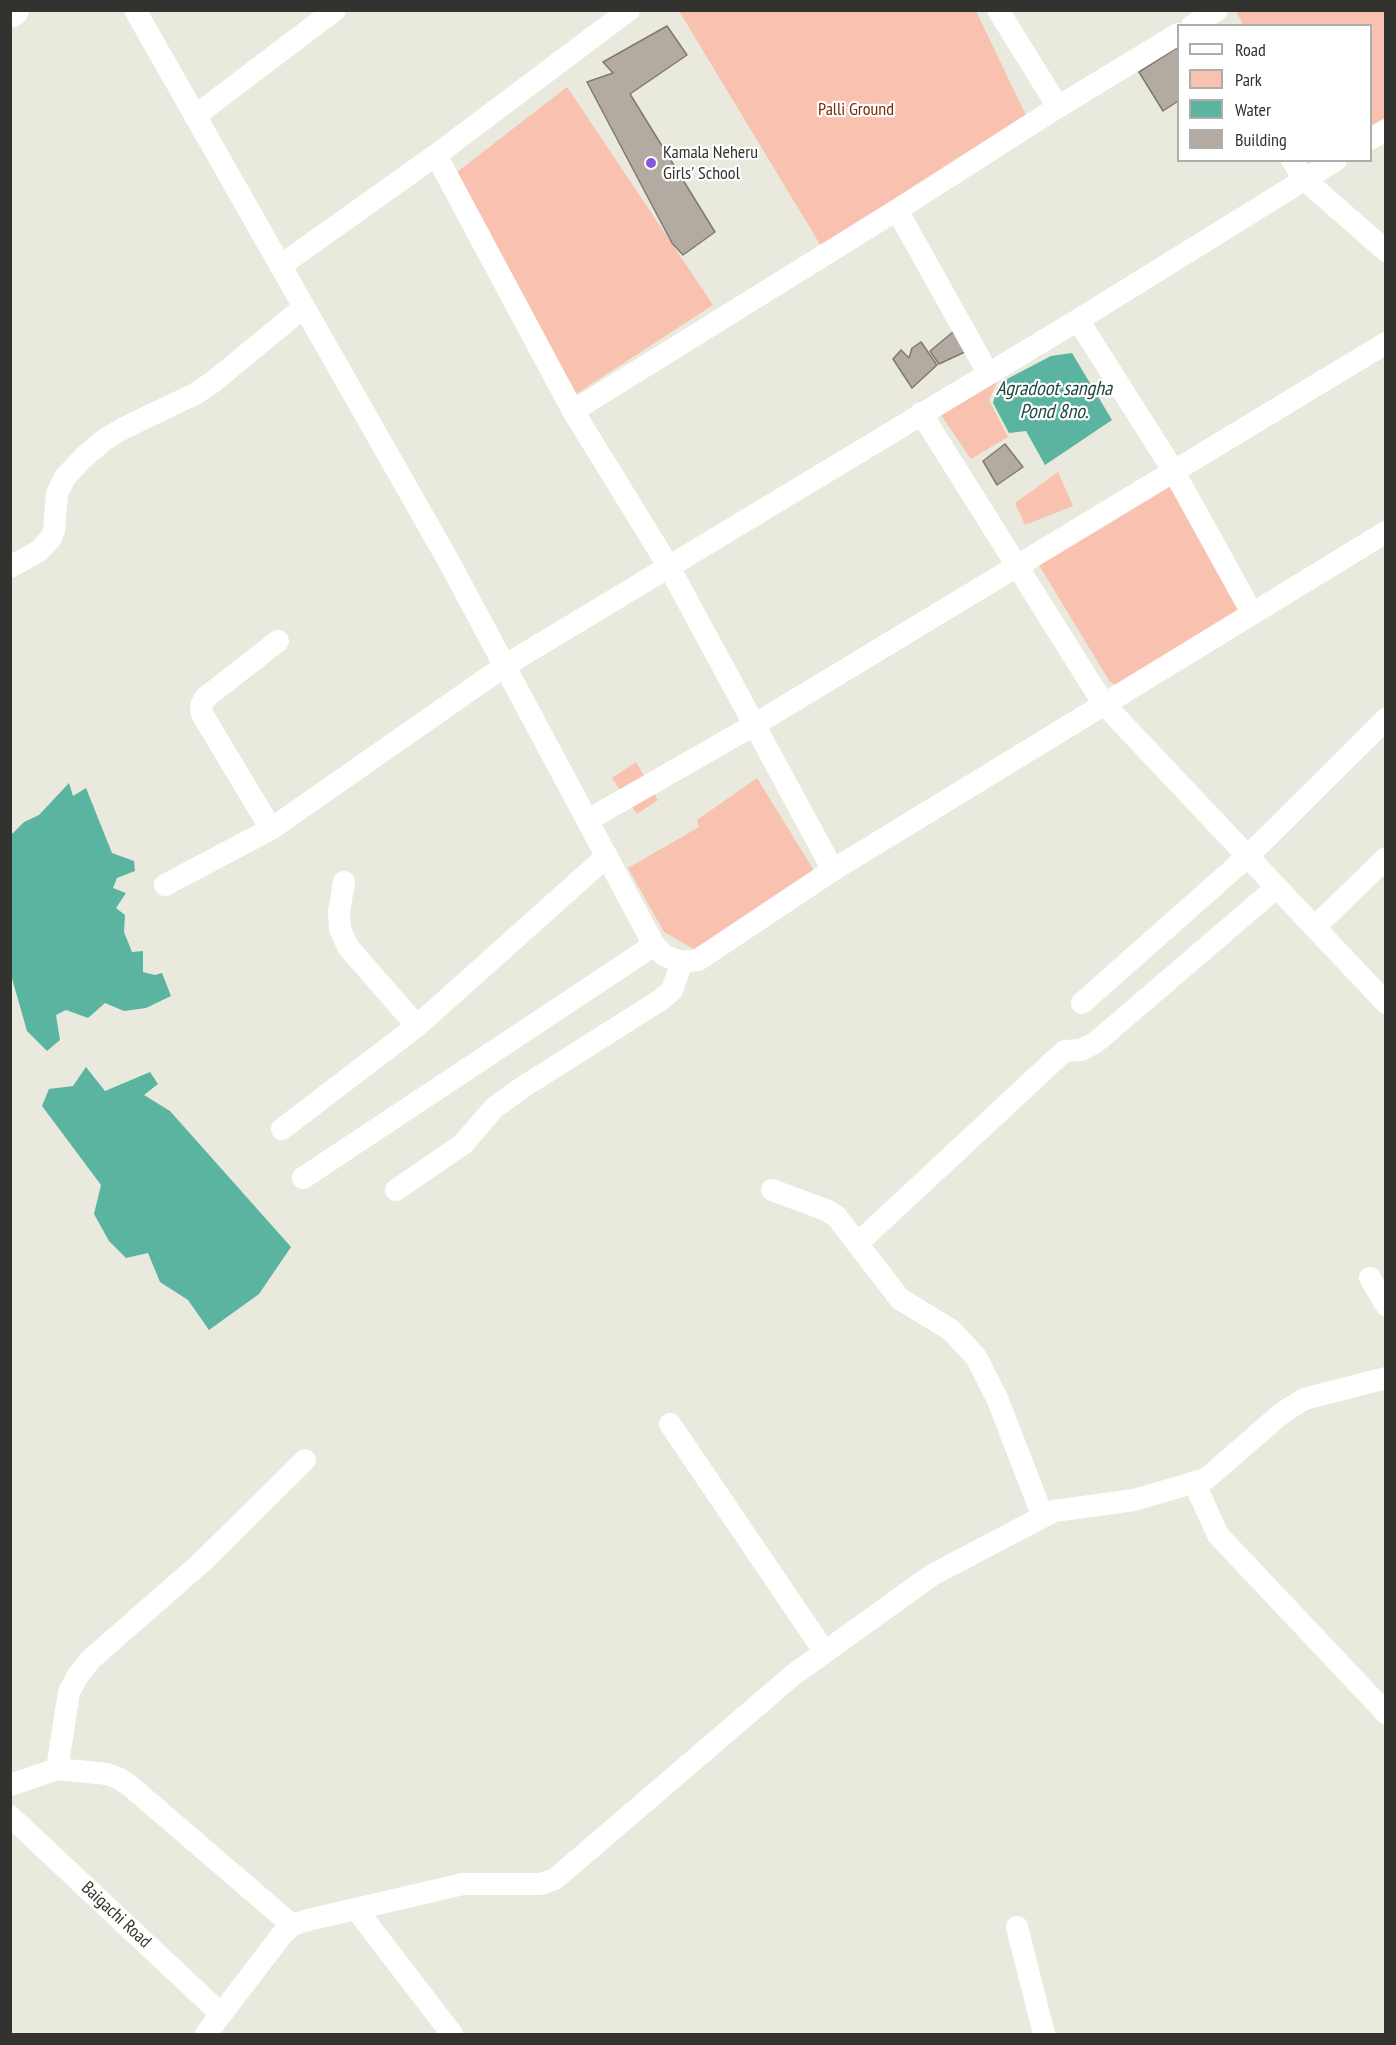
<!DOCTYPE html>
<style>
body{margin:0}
#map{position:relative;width:1396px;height:2045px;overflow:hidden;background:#e9e9dd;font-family:"PT Sans Narrow",sans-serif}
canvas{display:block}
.frame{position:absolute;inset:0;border:12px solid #32322e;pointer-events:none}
.legend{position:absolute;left:1177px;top:24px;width:195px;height:138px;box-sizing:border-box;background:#fff;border:2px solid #adadab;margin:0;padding:8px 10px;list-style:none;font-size:18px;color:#32322e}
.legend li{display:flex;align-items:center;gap:12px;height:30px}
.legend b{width:30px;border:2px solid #adadab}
</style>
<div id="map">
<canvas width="1396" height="2045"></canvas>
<div class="frame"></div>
<ul class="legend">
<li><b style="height:8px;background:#fff"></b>Road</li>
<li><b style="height:16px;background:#f9c1af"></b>Park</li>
<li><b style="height:16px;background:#5bb49f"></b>Water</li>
<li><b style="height:16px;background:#b3aba2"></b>Building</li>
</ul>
</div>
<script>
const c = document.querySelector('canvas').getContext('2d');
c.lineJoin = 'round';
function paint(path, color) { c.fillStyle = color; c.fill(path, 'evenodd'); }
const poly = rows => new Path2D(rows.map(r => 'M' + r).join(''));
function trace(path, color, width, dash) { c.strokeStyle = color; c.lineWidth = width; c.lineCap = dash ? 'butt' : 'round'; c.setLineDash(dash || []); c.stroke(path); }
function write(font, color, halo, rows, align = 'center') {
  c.font = font + ' "PT Sans Narrow",sans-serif'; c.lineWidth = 4.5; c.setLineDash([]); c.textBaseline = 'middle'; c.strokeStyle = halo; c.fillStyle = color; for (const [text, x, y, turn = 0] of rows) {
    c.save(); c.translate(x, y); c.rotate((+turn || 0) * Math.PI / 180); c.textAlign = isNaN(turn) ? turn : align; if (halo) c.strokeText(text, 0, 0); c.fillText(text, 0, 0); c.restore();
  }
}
paint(poly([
 [679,11,976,11,1030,124,821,246],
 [1236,11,1385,11,1385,128,1371,138,1370,26,1243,25],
 [567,87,713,305,576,394,452,176],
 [993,381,997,382,989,400,1008,437,971,459,939,412],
 [1058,472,1073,506,1025,525,1015,503],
 [1172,473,1246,613,1124,688,1110,682,1031,552],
 [636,762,658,800,637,814,612,778],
 [757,778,816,874,694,949,664,932,628,868,699,827,697,820]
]), '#f9c1af');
paint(poly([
 [1072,353,1112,420,1045,465,1026,431,1009,433,993,403,997,388,1007,379,1051,356],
 [69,783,73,796,86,788,112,853,134,861,135,871,117,878,113,888,126,893,116,908,125,915,124,932,132,952,143,951,143,972,155,975,162,973,171,996,146,1008,124,1011,105,1003,88,1018,66,1010,56,1015,60,1040,47,1051,27,1031,11,975,11,835,24,822,39,815],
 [86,1067,105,1091,150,1072,158,1084,144,1095,170,1111,291,1247,259,1294,209,1330,188,1300,160,1282,148,1253,126,1258,109,1241,94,1214,101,1185,42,1106,49,1089,73,1086]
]), '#5bb49f');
const building = poly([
 [667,26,687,55,630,94,715,232,683,255,672,243,587,82,613,73,603,62,667,26],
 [1178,47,1178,101,1163,111,1139,72,1178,47],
 [953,332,967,351,939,364,930,351,953,332],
 [921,342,937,365,912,388,893,359,901,350,909,358,912,348,921,342],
 [1005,444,1023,467,997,485,983,461,1005,444]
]);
paint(building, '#b3aba2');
trace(building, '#807970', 1.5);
trace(poly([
 [135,10,448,560,654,945,665,956,682,962,698,960,833,870,1386,532],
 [998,10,1058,107],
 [1192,26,1217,10],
 [195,116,335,10],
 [1370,139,1386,130],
 [436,155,573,411,669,567,833,870],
 [1292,160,1304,179,1386,251],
 [897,210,988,373],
 [280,266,436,155,629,10],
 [1078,320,1173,470,1252,613],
 [573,411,897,210,1058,107,1178,34],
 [921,413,1103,703,1386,1003],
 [10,567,39,551,51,538,54,530,57,494,65,477,84,457,104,440,124,428,195,394,213,382,304,307],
 [588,820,754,725,1386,343],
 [271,829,202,714,201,706,205,698,278,641],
 [344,882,339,912,340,929,348,947,417,1026],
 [165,885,271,829,506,665,1078,320,1336,160],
 [1315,927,1386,858],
 [1082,1003,1248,856,1386,719],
 [282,1129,417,1026,607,856],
 [303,1178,654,945],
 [396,1190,463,1144,494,1108,523,1087,662,999,672,990,682,962],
 [772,1190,826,1210,836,1216,900,1299,951,1330,976,1357,997,1398,1043,1517],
 [857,1244,1059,1056,1065,1051,1081,1050,1095,1043,1277,887],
 [1370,1278,1386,1305],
 [670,1424,824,1651],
 [1194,1482,1218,1535,1386,1713],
 [57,1769,69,1692,77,1677,90,1660,202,1562,305,1460],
 [10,1785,57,1769,107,1774,118,1778,129,1785,292,1925],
 [10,1816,221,2014],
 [356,1909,452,2034],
 [1017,1927,1044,2034],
 [206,2034,281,1936,292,1925,308,1920,463,1884,541,1884,555,1879,793,1675,932,1575,1054,1511,1134,1500,1206,1479,1282,1413,1304,1399,1386,1378]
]), '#fff', 22);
trace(poly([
 [10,12,13,10]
]), '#fff', 32);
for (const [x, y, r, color] of [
 [651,163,6,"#845ad4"]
]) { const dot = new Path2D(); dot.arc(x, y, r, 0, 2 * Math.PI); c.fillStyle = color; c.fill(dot); trace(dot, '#fff', 2); }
write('18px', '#7b2908', '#fff', [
 ["Palli Ground",856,110]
]);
write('18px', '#32322e', '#fff', [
 ["Kamala Neheru",663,153],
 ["Girls' School",663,174]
], 'left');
write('18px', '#32322e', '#fff', [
 ["Baigachi Road",116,1915,43]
]);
write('italic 20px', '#1f473d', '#fff', [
 ["Agradoot sangha",1054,389],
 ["Pond 8no.",1054,412]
]);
</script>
